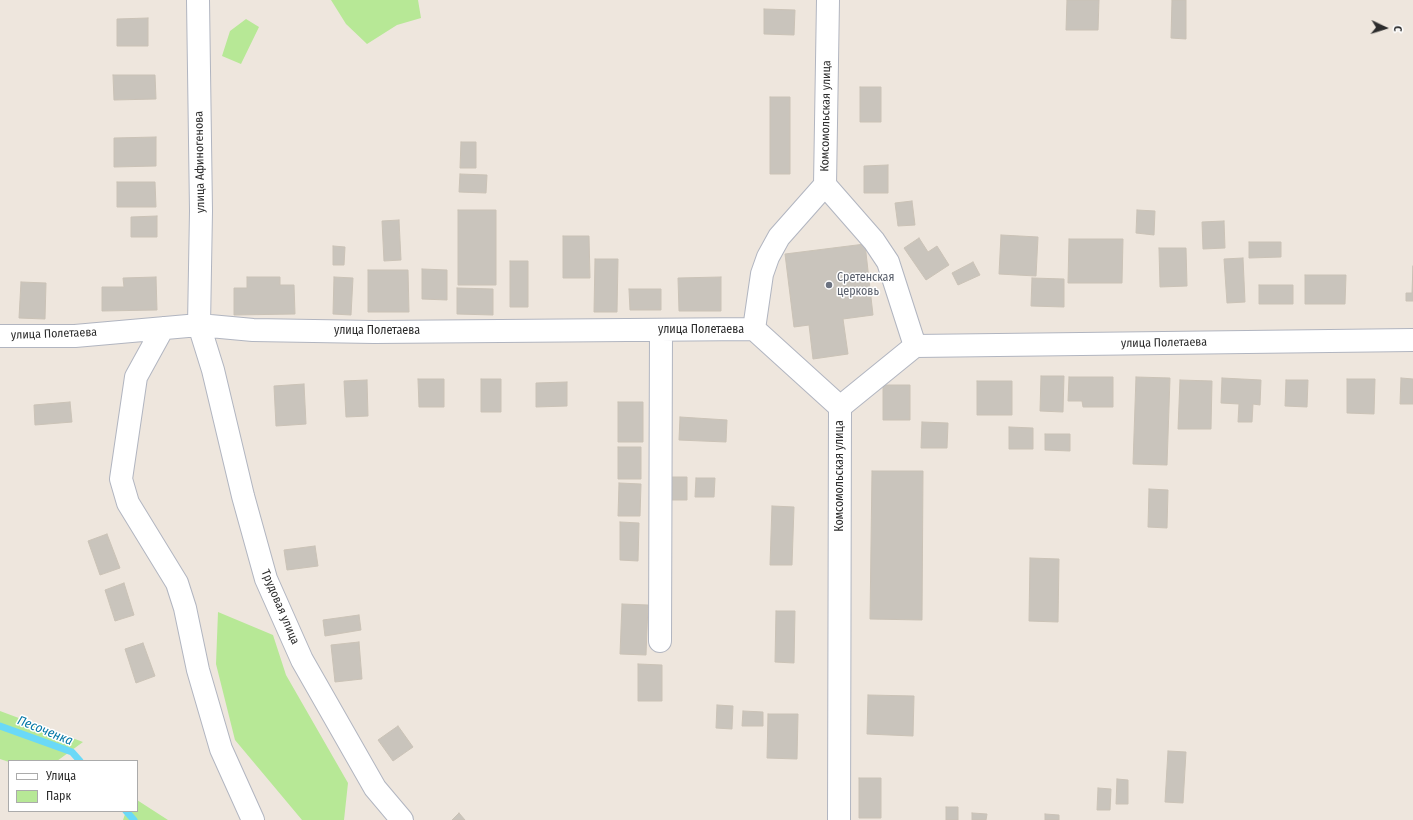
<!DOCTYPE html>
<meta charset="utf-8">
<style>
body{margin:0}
#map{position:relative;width:1413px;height:820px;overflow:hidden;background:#eee6dd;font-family:"Fira Sans Condensed",sans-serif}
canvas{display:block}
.legend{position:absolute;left:8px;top:760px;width:130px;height:52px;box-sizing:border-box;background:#fff;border:1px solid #ababab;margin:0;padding:5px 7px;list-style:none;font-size:12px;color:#2c2c2c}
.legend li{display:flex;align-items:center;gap:8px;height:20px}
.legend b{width:20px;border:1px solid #ababab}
.north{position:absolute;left:1365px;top:8px;width:40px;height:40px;-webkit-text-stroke:3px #fff;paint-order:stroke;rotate:94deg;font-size:11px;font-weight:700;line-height:16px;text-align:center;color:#2c2c2c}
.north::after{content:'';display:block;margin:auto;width:14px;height:18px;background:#2c2c2c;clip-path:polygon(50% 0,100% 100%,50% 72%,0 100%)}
</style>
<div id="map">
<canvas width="1413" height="820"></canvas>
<ul class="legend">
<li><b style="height:5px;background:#fff"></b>Улица</li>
<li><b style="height:11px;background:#b7e896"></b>Парк</li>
</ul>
<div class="north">С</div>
</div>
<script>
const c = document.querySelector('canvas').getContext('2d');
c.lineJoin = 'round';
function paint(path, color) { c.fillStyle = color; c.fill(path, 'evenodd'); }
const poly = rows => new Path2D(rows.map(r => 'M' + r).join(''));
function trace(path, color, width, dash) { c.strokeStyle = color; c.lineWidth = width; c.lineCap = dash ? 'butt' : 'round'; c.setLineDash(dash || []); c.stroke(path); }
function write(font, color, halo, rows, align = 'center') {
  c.font = font + ' "Fira Sans Condensed",sans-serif'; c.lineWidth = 3; c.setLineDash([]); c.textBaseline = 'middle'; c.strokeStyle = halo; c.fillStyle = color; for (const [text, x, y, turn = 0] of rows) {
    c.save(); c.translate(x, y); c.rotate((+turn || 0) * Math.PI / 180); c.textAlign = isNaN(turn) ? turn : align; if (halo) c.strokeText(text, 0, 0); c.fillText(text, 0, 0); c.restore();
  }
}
paint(poly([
 [331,0,418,0,421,18,397,25,367,44,346,24],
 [246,19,259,27,241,64,222,56,230,31],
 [218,612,273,635,286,675,348,783,344,820,302,820,235,740,216,664],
 [0,711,83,742,57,761,9,762,0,759],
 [137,800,168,820,123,820,126,811,137,811]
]), '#b7e896');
trace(poly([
 [0,726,72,752,80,761],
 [126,811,134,820]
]), '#6ad9f7', 7);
const building = poly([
 [1067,0,1099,0,1098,30,1066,30,1067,0],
 [1172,0,1186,0,1186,39,1171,38,1172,0],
 [764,9,795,10,794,35,764,34,764,9],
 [148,18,148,46,117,46,117,19,148,18],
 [113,75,155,75,156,99,114,100,113,75],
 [860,87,881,87,881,122,860,122,860,87],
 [770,97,790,97,790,174,770,174,770,97],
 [156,137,156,166,114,167,114,138,156,137],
 [461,142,476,142,476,168,460,168,461,142],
 [888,165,888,193,864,193,864,166,888,165],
 [460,174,487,175,486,193,459,192,460,174],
 [117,182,155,182,156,207,117,207,117,182],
 [912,201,915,225,898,226,895,203,912,201],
 [458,210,496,210,496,285,458,285,458,210],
 [1137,210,1155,211,1154,235,1136,233,1137,210],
 [157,216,157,237,131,237,131,217,157,216],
 [399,220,401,260,384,261,382,221,399,220],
 [1224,221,1225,248,1203,249,1202,222,1224,221],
 [1001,235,1038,237,1036,276,999,274,1001,235],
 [563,236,589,236,590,278,563,278,563,236],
 [919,238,928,252,937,246,949,265,926,280,904,248,919,238],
 [1069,239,1123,239,1122,283,1068,283,1069,239],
 [1249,242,1281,242,1281,257,1249,258,1249,242],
 [865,244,873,315,843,319,848,354,813,359,809,325,794,327,785,254,865,244],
 [333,246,345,247,344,265,333,265,333,246],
 [1159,248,1186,248,1187,286,1160,287,1159,248],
 [1243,258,1245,302,1227,303,1224,259,1243,258],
 [595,259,618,259,617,312,594,312,595,259],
 [510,261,528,261,528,307,510,307,510,261],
 [973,262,980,275,958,285,952,273,973,262],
 [1413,266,1413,301,1406,301,1406,293,1412,293,1413,266],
 [422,269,447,270,447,300,422,299,422,269],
 [368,270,408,270,409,312,368,312,368,270],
 [1305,275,1346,275,1345,304,1305,304,1305,275],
 [156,277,157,310,102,311,102,287,124,287,123,278,156,277],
 [247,277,280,277,280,285,294,285,295,314,234,315,234,288,247,288,247,277],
 [334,277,353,278,351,315,333,314,334,277],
 [721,277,721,311,679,311,678,278,721,277],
 [1032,278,1064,279,1064,307,1031,306,1032,278],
 [21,282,46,283,45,319,19,318,21,282],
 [1259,285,1293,285,1293,304,1259,304,1259,285],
 [457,288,493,289,493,315,457,314,457,288],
 [629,289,661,289,661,310,630,310,629,289],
 [1041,376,1064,376,1063,412,1040,411,1041,376],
 [1069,377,1113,377,1113,407,1083,407,1082,401,1068,401,1069,377],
 [1136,377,1170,378,1167,465,1133,464,1136,377],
 [1222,378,1261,380,1260,405,1253,404,1252,422,1238,422,1239,404,1221,403,1222,378],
 [1401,378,1413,379,1413,404,1400,404,1401,378],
 [418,379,444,379,444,407,419,407,418,379],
 [481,379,501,379,501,412,481,412,481,379],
 [1347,379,1375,379,1374,414,1347,413,1347,379],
 [367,380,368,416,346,417,344,381,367,380],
 [1180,380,1212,381,1211,429,1178,429,1180,380],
 [1286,380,1308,380,1307,407,1285,406,1286,380],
 [977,381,1012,381,1012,415,977,415,977,381],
 [567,382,567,406,536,407,536,383,567,382],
 [304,384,306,424,276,426,274,386,304,384],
 [883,385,910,385,910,420,883,420,883,385],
 [70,402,72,422,35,425,34,405,70,402],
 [618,402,643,402,643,442,618,442,618,402],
 [680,417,727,420,726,442,679,440,680,417],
 [922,422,948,423,947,448,921,448,922,422],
 [1009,427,1033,428,1033,449,1009,449,1009,427],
 [1045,434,1070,434,1070,451,1045,450,1045,434],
 [618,447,641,447,641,479,618,479,618,447],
 [872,471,923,471,922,620,870,619,872,471],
 [669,477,687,477,687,500,669,500,669,477],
 [696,478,715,478,714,497,695,497,696,478],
 [619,483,641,484,640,516,618,516,619,483],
 [1149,489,1168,490,1167,528,1148,527,1149,489],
 [772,506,794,507,792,565,770,565,772,506],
 [620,522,639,523,638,561,620,560,620,522],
 [107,534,120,568,100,575,88,541,107,534],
 [315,546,318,566,287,570,284,550,315,546],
 [1030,558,1059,559,1058,622,1029,621,1030,558],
 [124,583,134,615,115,621,105,590,124,583],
 [622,604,648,605,646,655,620,654,622,604],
 [776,611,795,611,794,663,775,662,776,611],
 [359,615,361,630,325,636,323,620,359,615],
 [359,642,362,679,335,682,331,645,359,642],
 [143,643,155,676,136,683,125,649,143,643],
 [638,664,662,665,662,701,638,701,638,664],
 [868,695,914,696,913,736,867,734,868,695],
 [717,705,733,706,732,729,716,728,717,705],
 [743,711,763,712,763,726,742,726,743,711],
 [768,714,798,714,797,759,767,758,768,714],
 [398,726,413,747,393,761,378,740,398,726],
 [1168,751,1186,752,1183,803,1165,802,1168,751],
 [859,778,881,778,881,818,859,818,859,778],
 [1117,779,1128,780,1128,804,1116,804,1117,779],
 [1098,788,1111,789,1110,810,1097,810,1098,788],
 [946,807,958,807,958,820,946,820,946,807],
 [459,813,465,820,452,820,459,813],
 [972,813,987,814,986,820,972,820,972,813],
 [1045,814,1059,815,1059,820,1045,820,1045,814]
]);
paint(building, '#c9c4bc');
trace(building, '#cac2b6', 1);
const minor = poly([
 [198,0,201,211,199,325,213,370,243,496,266,579,302,660,375,788,402,820],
 [825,185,874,241,888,262,915,346],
 [163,328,136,377,121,479,128,503,177,583,185,608,198,670,221,749,253,820],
 [754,329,840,407,839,820],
 [754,329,762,274,768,257,779,237,825,185,828,0],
 [0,336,75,336,199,325,253,330,374,332,754,329],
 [915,346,1413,340],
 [840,407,915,346],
 [660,641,661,330]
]);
trace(minor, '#b1b5c0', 24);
trace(minor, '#fff', 22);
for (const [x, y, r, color] of [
 [829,285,4,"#6b7280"]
]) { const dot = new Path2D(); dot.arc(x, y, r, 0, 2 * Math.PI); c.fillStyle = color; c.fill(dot); trace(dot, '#fff', 1.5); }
write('12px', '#2c2c2c', '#fff', [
 ["Комсомольская улица",826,116,-89],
 ["улица Афиногенова",200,162,-91],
 ["улица Полетаева",701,330],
 ["улица Полетаева",377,331],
 ["улица Полетаева",54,334,-2],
 ["улица Полетаева",1164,343,-1],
 ["Комсомольская улица",840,476,-90],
 ["Трудовая улица",280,607,67]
]);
write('12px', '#5b616d', '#fff', [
 ["Сретенская",837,278],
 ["церковь",837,292]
], 'left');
write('italic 13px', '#0478a7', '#fff', [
 ["Песоченка",45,731,22]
]);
</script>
